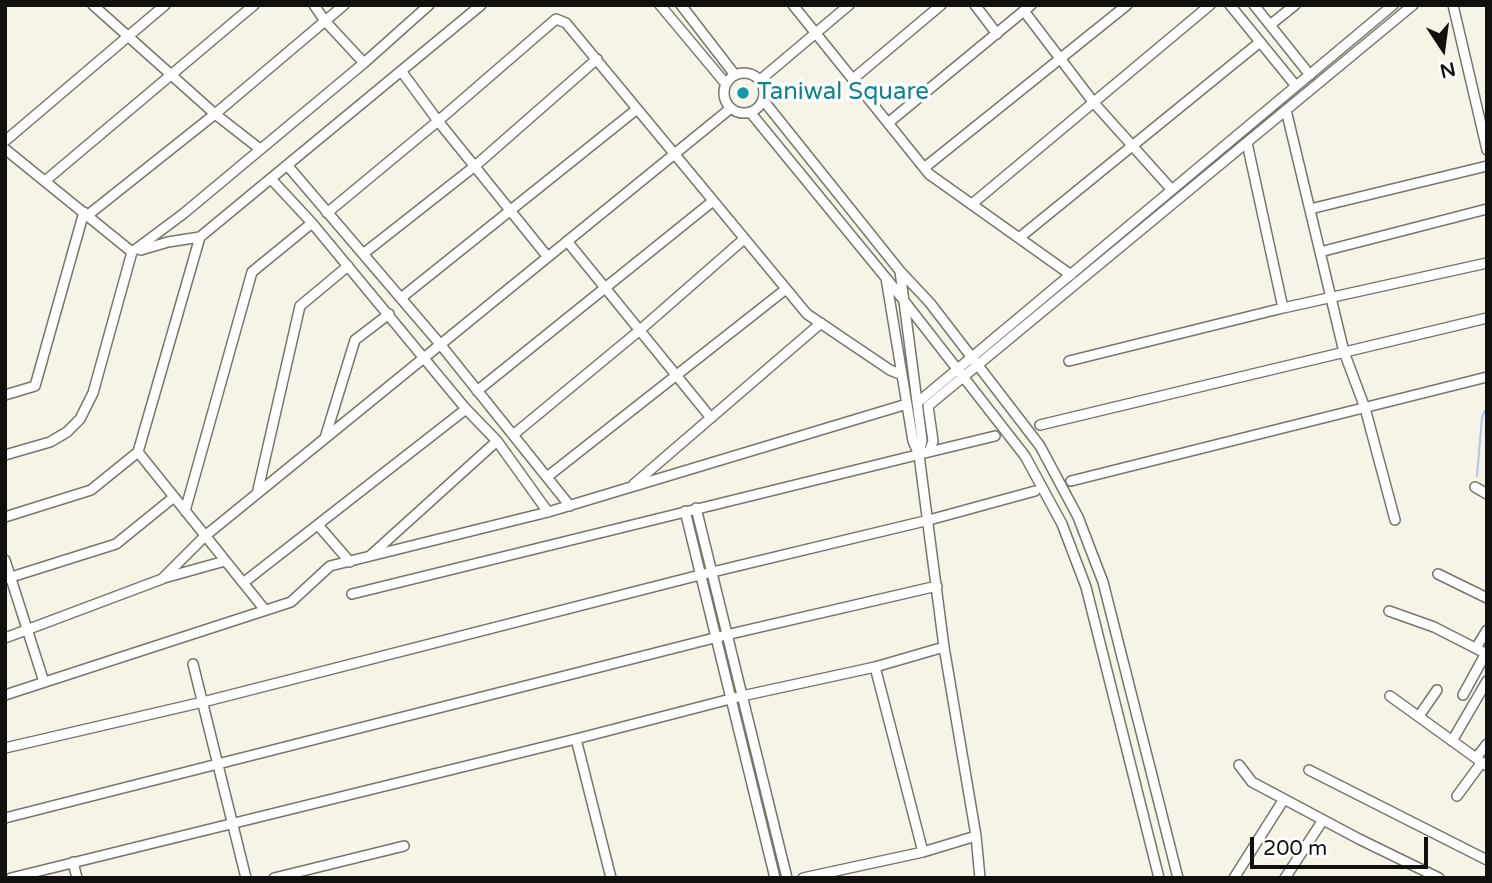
<!DOCTYPE html>
<style>
body{margin:0}
#map{position:relative;width:1492px;height:883px;overflow:hidden;background:#f6f3e7;font-family:"Varela Round",sans-serif}
canvas{display:block}
.frame{position:absolute;inset:0;border:7px solid #11100c;pointer-events:none}
.north{position:absolute;left:1408px;top:14px;width:70px;height:70px;-webkit-text-stroke:5px #fff;paint-order:stroke;rotate:167deg;font-size:19px;font-weight:700;line-height:28px;text-align:center;color:#11100c}
.north::after{content:'';display:block;margin:auto;width:24px;height:32px;background:#11100c;clip-path:polygon(50% 0,100% 100%,50% 72%,0 100%)}
.scale{position:absolute;left:1250px;top:837px;width:178px;height:32px;box-sizing:border-box;border:4px solid #11100c;border-top:0;padding-left:9px;font-size:21px;line-height:24px;white-space:nowrap;color:#11100c;-webkit-text-stroke:5px #fff;paint-order:stroke}
</style>
<div id="map">
<canvas width="1492" height="883"></canvas>
<div class="frame"></div>
<div class="north">N</div>
<div class="scale">200 m</div>
</div>
<script>
const c = document.querySelector('canvas').getContext('2d');
c.lineJoin = 'round';
const poly = rows => new Path2D(rows.map(r => 'M' + r).join(''));
function trace(path, color, width, dash) { c.strokeStyle = color; c.lineWidth = width; c.lineCap = dash ? 'butt' : 'round'; c.setLineDash(dash || []); c.stroke(path); }
function write(font, color, halo, rows, align = 'center') {
  c.font = font + ' "Varela Round",sans-serif'; c.lineWidth = 7; c.setLineDash([]); c.textBaseline = 'middle'; c.strokeStyle = halo; c.fillStyle = color; for (const [text, x, y, turn = 0] of rows) {
    c.save(); c.translate(x, y); c.rotate((+turn || 0) * Math.PI / 180); c.textAlign = isNaN(turn) ? turn : align; if (halo) c.strokeText(text, 0, 0); c.fillText(text, 0, 0); c.restore();
  }
}
trace(poly([
 [1477,476,1482,417,1487,407]
]), '#a9c8f2', 2);
const minor = poly([
 [93,5,215,114,260,149],
 [314,5,325,21,364,63],
 [660,5,726,84],
 [681,5,735,75],
 [793,5,929,174,1071,275],
 [975,5,997,34],
 [1230,5,1296,86],
 [1254,5,1310,75],
 [1453,5,1487,150],
 [1024,11,1094,103,1172,190],
 [1270,25,1295,5],
 [402,72,438,121,547,256],
 '724 93a20 20 0 1 1 40 0a20 20 0 1 1-40 0Z',
 [853,79,941,5],
 [760,80,849,5],
 [763,100,900,271,922,440,919,455],
 [1286,110,1344,352,1365,408,1395,520],
 [750,112,886,278,913,441,919,455,944,647,976,836,980,878],
 [888,123,1031,5],
 [5,141,165,5],
 [1247,143,1283,308],
 [5,149,132,252],
 [287,165,440,344,570,506],
 [924,168,1127,5],
 [272,180,312,223,466,409,497,441,548,512],
 [45,181,254,5],
 [972,204,1210,5],
 [1310,209,1487,166],
 [327,213,438,121,556,19,566,23,807,314,890,370,902,375],
 [88,215,215,114,344,5],
 [1019,238,1260,42],
 [567,241,711,418],
 [141,250,168,242,200,237,481,5],
 [1320,252,1487,209],
 [363,254,475,166,597,59],
 [900,271,930,303,1040,446,1078,517,1103,582,1178,878],
 [887,279,1025,456,1062,524,1086,587,1159,878],
 [401,298,637,109],
 [1069,361,1283,308,1487,263],
 [477,391,713,201],
 [5,395,35,386,84,212],
 [917,403,1393,5],
 [1040,425,1487,318],
 [513,435,640,330,744,239],
 [325,438,355,340,389,314],
 [138,452,265,610],
 [929,452,995,436],
 [5,455,50,442,67,432,80,419,93,393,132,252,183,214,364,63,429,5],
 [547,477,786,289],
 [1071,481,1487,377],
 [634,484,821,323],
 [1475,487,1487,494],
 [257,494,300,306,348,266],
 [696,508,787,878],
 [185,511,252,272,312,223],
 [685,511,775,878],
 [5,517,91,490,138,452,200,237],
 [318,525,350,562],
 [371,555,497,441],
 [5,560,44,682],
 [1438,574,1487,598],
 [164,578,225,561],
 [5,579,116,544,174,497],
 [243,583,466,409],
 [352,594,929,452,933,441,928,406,1413,5],
 [1389,611,1434,627,1487,654],
 [5,638,162,579,205,536,731,108],
 [1476,648,1487,630],
 [193,664,246,878],
 [875,667,923,852],
 [5,695,291,602,330,566,548,512,907,404],
 [1463,695,1486,653],
 [1390,696,1487,766],
 [1419,716,1437,690],
 [576,739,611,878],
 [1452,741,1487,681],
 [5,748,203,702,700,575,929,520,1035,491],
 [1476,758,1487,744],
 [1239,765,1252,782,1359,839,1439,878],
 [1309,770,1487,860],
 [1457,796,1482,762],
 [5,818,726,635,937,586],
 [73,862,77,878],
 [11,878,576,739,742,696,875,667,944,647],
 [274,878,404,846],
 [803,878,923,852,976,836],
 [1234,878,1284,799],
 [1285,878,1323,820]
]);
trace(minor, '#78766b', 12);
trace(minor, '#fff', 9);
for (const [x, y, r, color] of [
 [743,93,7,"#0f9aa8"]
]) { const dot = new Path2D(); dot.arc(x, y, r, 0, 2 * Math.PI); c.fillStyle = color; c.fill(dot); trace(dot, '#fff', 2.5); }
write('24px', '#0d838f', '#fff', [
 ["Taniwal Square",757,93]
], 'left');
</script>
